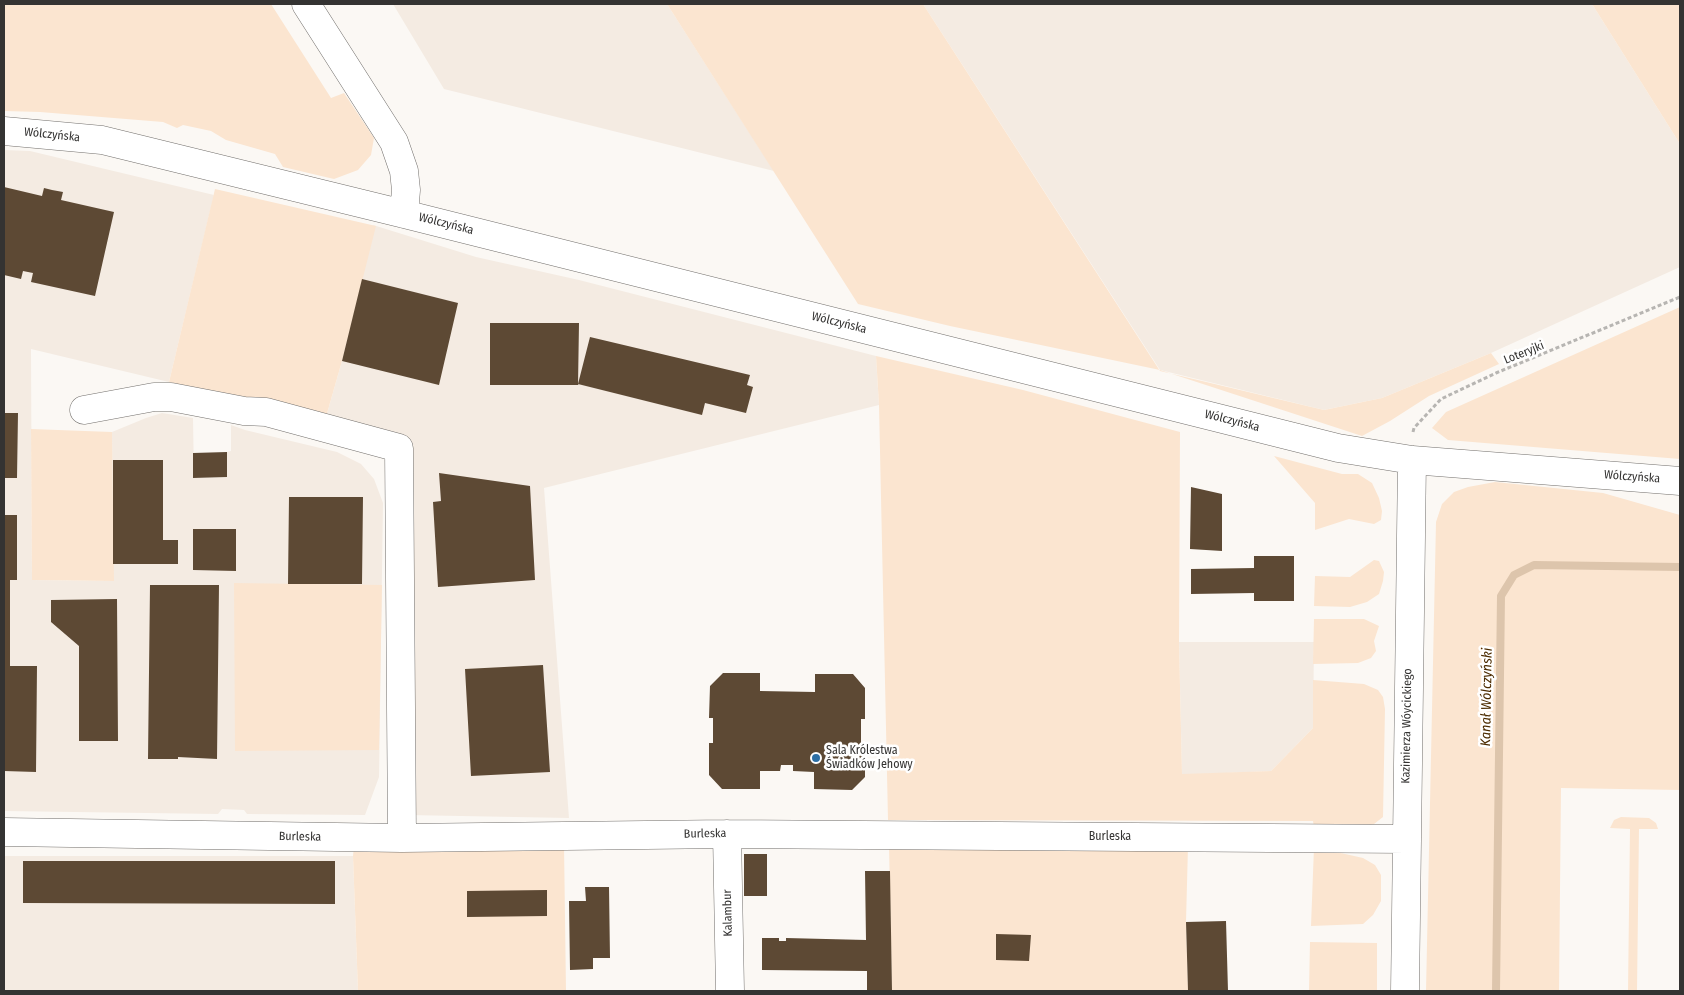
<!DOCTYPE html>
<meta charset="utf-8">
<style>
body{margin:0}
#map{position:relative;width:1684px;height:995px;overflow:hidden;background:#fbf8f4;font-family:"Fira Sans Condensed",sans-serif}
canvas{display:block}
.frame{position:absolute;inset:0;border:5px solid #343332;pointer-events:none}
</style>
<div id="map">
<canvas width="1684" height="995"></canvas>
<div class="frame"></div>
</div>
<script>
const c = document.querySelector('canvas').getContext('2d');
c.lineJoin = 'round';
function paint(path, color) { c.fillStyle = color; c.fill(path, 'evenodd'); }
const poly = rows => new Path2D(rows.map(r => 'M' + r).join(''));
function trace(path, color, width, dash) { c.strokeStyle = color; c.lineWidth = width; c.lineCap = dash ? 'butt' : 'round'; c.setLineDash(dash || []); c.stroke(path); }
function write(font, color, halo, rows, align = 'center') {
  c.font = font + ' "Fira Sans Condensed",sans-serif'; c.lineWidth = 5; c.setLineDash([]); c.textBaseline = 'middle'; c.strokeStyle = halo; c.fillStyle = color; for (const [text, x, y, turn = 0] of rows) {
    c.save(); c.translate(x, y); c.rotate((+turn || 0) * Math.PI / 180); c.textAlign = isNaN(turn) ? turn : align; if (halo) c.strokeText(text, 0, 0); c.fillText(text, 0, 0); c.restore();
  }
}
paint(poly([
 [393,4,667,4,774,171,444,89],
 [923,4,1592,4,1680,144,1680,267,1491,353,1382,398,1324,410,1160,370],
 [4,150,30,151,214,195,169,382,31,349,32,580,113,581,112,432,146,418,162,413,193,418,194,478,227,477,227,452,231,451,231,425,245,430,337,452,361,464,374,479,383,503,379,777,365,815,247,814,244,810,222,809,218,814,4,811],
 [373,225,476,257,579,280,876,356,879,405,544,488,569,818,407,815,411,442,326,417,342,361,362,279],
 [1179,642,1314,642,1313,728,1271,771,1182,775],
 [4,856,353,856,358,991,4,991]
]), '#f4ebe2');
paint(poly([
 [4,4,271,4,331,98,344,93,374,138,371,155,358,170,334,179,283,167,275,154,226,140,211,131,183,125,177,128,163,122,40,112,4,111],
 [667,4,923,4,1160,371,1324,410,1382,398,1491,353,1499,364,1429,396,1390,421,1362,436,1160,370,950,326,858,304],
 [1592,4,1680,4,1680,144],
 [215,189,376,226,342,361,326,417,169,382],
 [1680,307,1680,459,1448,440,1432,428,1446,412],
 [876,356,1023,390,1180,432,1179,642,1182,774,1271,771,1313,728,1313,680,1364,684,1378,690,1383,697,1385,709,1383,817,1374,824,1363,827,1314,828,1313,821,888,820,879,405],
 [31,429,112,432,114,581,32,580],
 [1274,456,1342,474,1358,474,1372,483,1379,498,1382,511,1381,520,1374,524,1349,519,1315,530,1315,503],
 [1495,482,1603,493,1680,515,1680,790,1561,788,1559,991,1426,991,1436,522,1442,504,1454,492,1468,487],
 [1374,560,1379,561,1384,572,1383,581,1379,594,1367,602,1350,607,1314,606,1315,576,1350,577],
 [234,583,382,585,379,750,235,751],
 [1314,619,1364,619,1379,626,1374,641,1376,651,1371,658,1358,663,1313,664],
 [1621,817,1649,818,1656,823,1658,829,1639,829,1637,991,1628,991,1630,829,1610,828,1614,820],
 [564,844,566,991,358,991,353,856,354,846],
 [889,845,1188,846,1186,922,1188,991,892,991],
 [1314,847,1363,858,1375,865,1381,875,1381,901,1373,915,1363,924,1311,926],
 [1310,942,1377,943,1377,991,1309,991]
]), '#fbe5d0');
trace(poly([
 [1496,991,1501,596,1514,575,1534,565,1680,567]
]), '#ddc5ac', 8);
paint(poly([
 [4,187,42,196,44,188,52,190,63,192,61,200,114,212,95,296,31,282,33,273,23,271,21,279,4,275],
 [362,279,458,303,439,385,342,361],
 [490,323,579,323,578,385,490,385],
 [590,337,750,375,747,385,753,387,746,413,705,403,702,415,578,384],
 [4,413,18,413,17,478,4,478],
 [227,452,227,477,193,478,193,453],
 [113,460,163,460,163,540,178,540,178,564,113,564],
 [439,473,530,486,535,580,438,587,433,502,441,501],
 [1191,487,1222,494,1222,551,1190,549],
 [289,497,363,497,362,584,288,584],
 [4,515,17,515,17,580,10,580,10,666,37,666,36,772,4,771],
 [193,529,236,529,236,571,193,570],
 [1254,556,1294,556,1294,601,1254,601,1254,593,1191,594,1191,569,1254,568],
 [150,585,219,585,217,759,178,757,178,759,148,759],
 [117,599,118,741,79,741,79,646,51,622,51,600],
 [543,665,550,772,471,776,465,669],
 [723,673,760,673,760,691,815,692,815,674,853,674,865,688,865,719,861,719,861,753,865,754,865,777,852,790,814,789,814,772,793,771,793,765,781,765,780,771,760,771,760,789,722,789,709,775,709,743,713,743,713,718,709,718,710,686],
 [744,854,767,854,767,896,744,896],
 [23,861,335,861,335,904,23,903],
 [865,871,890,871,892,991,867,991,867,971,762,970,762,938,779,938,779,941,786,941,786,938,866,940],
 [585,887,609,887,610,958,593,958,593,969,570,970,569,901,586,901],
 [547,890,547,916,467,917,467,891],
 [1226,921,1228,991,1188,991,1186,922],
 [996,934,1031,935,1029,961,996,960]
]), '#5d4934');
const minor = poly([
 [306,4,394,142,404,171,406,190,404,214],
 [4,131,102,140,404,214,1338,448,1412,460,1680,481],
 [84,410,154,397,171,397,244,411,266,412,399,448,402,838],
 [4,832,402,838,727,834,1406,839],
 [727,834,730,991],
 [1405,991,1412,460]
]);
trace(minor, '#73706d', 29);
trace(poly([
 [1413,432,1414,428,1441,399,1496,373,1680,297]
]), '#b7b5b2', 3, [4, 2.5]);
trace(minor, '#fff', 28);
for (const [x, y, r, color] of [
 [816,758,5,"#2d6fa5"]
]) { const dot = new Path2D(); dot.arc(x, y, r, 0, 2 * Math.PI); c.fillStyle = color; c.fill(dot); trace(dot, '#fff', 2); }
write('12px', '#343332', '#fff', [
 ["Wólczyńska",52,135,6],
 ["Wólczyńska",446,224,14],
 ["Wólczyńska",839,323,14],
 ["Loteryjki",1524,353,-22],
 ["Wólczyńska",1232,421,14],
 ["Wólczyńska",1632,477,4],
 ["Kazimierza Wóycickiego",1407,726,-89],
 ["Burleska",705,834,-1],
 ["Burleska",300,837,1],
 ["Burleska",1110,837],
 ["Kalambur",728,913,-91]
]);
write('12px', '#343332', '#fff', [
 ["Sala Królestwa",826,751],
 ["Świadków Jehowy",826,765]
], 'left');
write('italic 14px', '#4d2c00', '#fff', [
 ["Kanał Wólczyński",1487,697,-89]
]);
</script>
